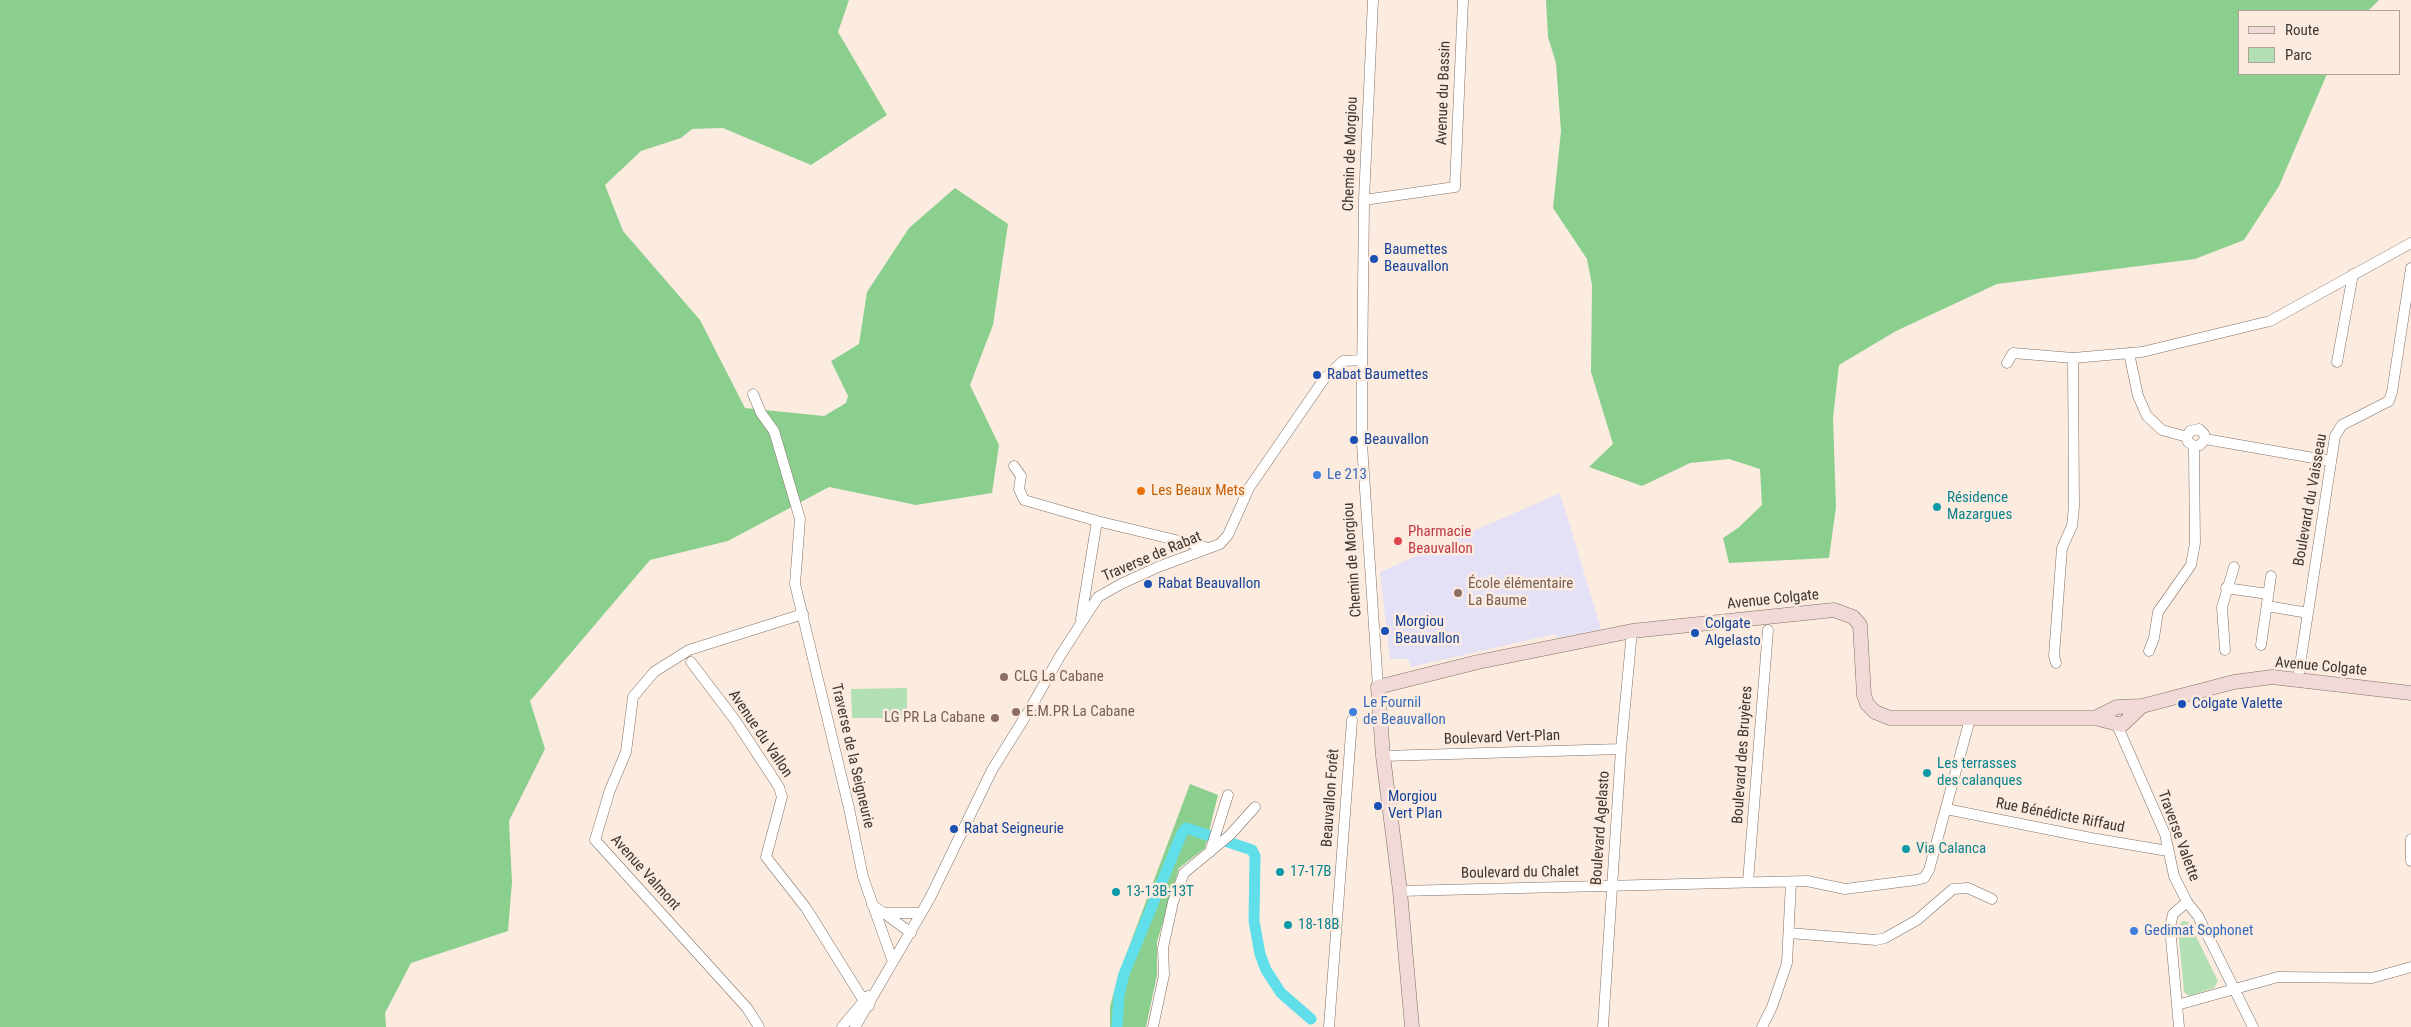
<!DOCTYPE html>
<meta charset="utf-8">
<style>
body{margin:0}
#map{position:relative;width:2411px;height:1027px;overflow:hidden;background:#fcebdf;font-family:"Roboto Condensed",sans-serif}
canvas{display:block}
.legend{position:absolute;left:2238px;top:10px;width:162px;height:65px;box-sizing:border-box;background:#fcebdf;border:1px solid #afa399;margin:0;padding:6px 9px;list-style:none;font-size:15px;color:#3c3631}
.legend li{display:flex;align-items:center;gap:10px;height:25px}
.legend b{width:25px;border:1px solid #afa399}
</style>
<div id="map">
<canvas width="2411" height="1027"></canvas>
<ul class="legend">
<li><b style="height:6px;background:#f0d9d7"></b>Route</li>
<li><b style="height:14px;background:#b2dfb4"></b>Parc</li>
</ul>
</div>
<script>
const c = document.querySelector('canvas').getContext('2d');
c.lineJoin = 'round';
function paint(path, color) { c.fillStyle = color; c.fill(path, 'evenodd'); }
const poly = rows => new Path2D(rows.map(r => 'M' + r).join(''));
function trace(path, color, width, dash) { c.strokeStyle = color; c.lineWidth = width; c.lineCap = dash ? 'butt' : 'round'; c.setLineDash(dash || []); c.stroke(path); }
function write(font, color, halo, rows, align = 'center') {
  c.font = font + ' "Roboto Condensed",sans-serif'; c.lineWidth = 5; c.setLineDash([]); c.textBaseline = 'middle'; c.strokeStyle = halo; c.fillStyle = color; for (const [text, x, y, turn = 0] of rows) {
    c.save(); c.translate(x, y); c.rotate((+turn || 0) * Math.PI / 180); c.textAlign = isNaN(turn) ? turn : align; if (halo) c.strokeText(text, 0, 0); c.fillText(text, 0, 0); c.restore();
  }
}
paint(poly([
 [1560,493,1601,629,1558,638,1555,634,1411,667,1408,659,1390,659,1380,572]
]), '#e4e1f7');
paint(poly([
 [907,688,907,718,852,718,851,689],
 [2182,921,2189,922,2218,981,2214,988,2189,996,2184,992,2178,928]
]), '#b2dfb4');
paint(poly([
 [0,0,849,0,838,32,887,115,811,165,723,128,692,129,681,138,641,151,605,185,623,231,700,320,745,408,824,416,846,403,848,396,831,361,859,344,867,292,909,228,955,188,1008,224,993,325,970,385,999,445,992,493,916,505,829,487,728,541,650,560,530,701,545,749,509,821,512,882,508,931,411,963,385,1013,386,1027,0,1027],
 [1546,0,2379,0,2368,11,2240,11,2240,74,2327,74,2279,186,2244,240,2195,259,1997,284,1896,331,1839,365,1833,418,1836,507,1829,558,1729,563,1723,538,1738,528,1762,505,1760,469,1729,459,1690,463,1642,486,1589,467,1613,444,1591,372,1592,285,1587,259,1553,208,1561,131,1556,63,1548,37],
 [1190,784,1218,795,1205,848,1179,868,1157,942,1157,975,1146,1027,1110,1027,1110,1007,1118,976]
]), '#8bcf8f');
trace(poly([
 [1117,1027,1119,995,1124,974,1182,833,1186,828,1252,850,1255,856,1254,921,1260,954,1266,970,1281,993,1311,1019]
]), '#60dfea', 11);
const street = poly([
 [1373,0,1364,200,1362,382,1362,444,1378,687],
 [1364,200,1455,187,1463,0],
 [2129,353,2138,396,2147,416,2162,430,2187,437],
 [2337,362,2353,274],
 [2007,363,2013,353,2073,358,2142,352,2270,321,2411,243],
 [753,394,761,413,774,431,800,519,795,584,849,808,863,877,893,962],
 [2205,439,2331,461],
 [1014,466,1021,476,1019,489,1024,500,1097,521,1209,548],
 [2226,588,2268,594],
 [2267,606,2308,613],
 [1081,619,1097,521],
 [2261,645,2271,576],
 [2225,650,2222,607,2234,567],
 [2149,651,2154,638,2158,612,2191,565,2195,543,2194,455,2194,446,2188,442,2187,437,2190,431,2199,429,2204,434,2205,439,2200,445,2194,446],
 [691,662,735,720,779,787,782,797,766,857,806,908,864,1001,869,1006],
 [2056,663,2054,656,2062,548,2072,526,2074,507,2073,358],
 [2298,678,2335,436,2342,425,2389,401,2392,392,2411,268],
 [2117,725,2165,834,2174,876,2187,902,2198,916,2253,1027],
 [1383,756,1621,749],
 [1946,809,2091,838,2168,851],
 [2411,839,2411,861],
 [1210,852,1228,795],
 [1748,882,1768,630],
 [1400,891,1807,881,1845,889,1916,880,1924,878,1929,870,1970,719],
 [872,905,884,913,921,913],
 [884,913,911,933],
 [1789,933,1876,940,1885,938,1917,920,1953,889,1968,888,1992,899],
 [2177,1005,2278,977,2372,978,2411,967],
 [759,1027,747,1008,595,840,610,790,626,752,633,697,654,672,689,650,803,614],
 [842,1027,868,996],
 [855,1027,930,898,992,770,1030,709,1060,656,1098,597,1121,584,1158,567,1220,544,1228,535,1249,488,1324,379,1343,361,1362,360],
 [1153,1027,1164,975,1163,948,1173,902,1184,873,1230,835,1255,807],
 [1329,1027,1352,720],
 [1603,1027,1621,749,1632,631],
 [1762,1027,1772,1007,1787,963,1791,882],
 [2179,1027,2170,927,2173,914,2187,902]
]);
const secondary = poly([
 [2095,718,2117,707,2142,706,2234,682,2272,677,2411,693],
 [1412,1027,1400,891,1383,756,1378,687,1478,662,1632,631,1834,610,1853,617,1860,625,1864,695,1867,704,1875,712,1890,718,2095,718,2122,725,2142,706]
]);
trace(street, '#7f7066', 11);
trace(secondary, '#7f7066', 15);
trace(street, '#fff', 10);
trace(secondary, '#f0d9d7', 14);
for (const [x, y, r, color] of [
 [1374,259,5,"#1a4fb4"],
 [1317,375,5,"#1a4fb4"],
 [1354,440,5,"#1a4fb4"],
 [1317,475,5,"#3f7fe0"],
 [1141,491,5,"#e8710a"],
 [1937,507,5,"#0f9aa8"],
 [1398,541,5,"#e0444e"],
 [1148,584,5,"#1a4fb4"],
 [1458,593,5,"#8d6e63"],
 [1385,631,5,"#1a4fb4"],
 [1695,633,5,"#1a4fb4"],
 [1004,677,5,"#8d6e63"],
 [2182,704,5,"#1a4fb4"],
 [1016,712,5,"#8d6e63"],
 [1353,712,5,"#3f7fe0"],
 [995,718,5,"#8d6e63"],
 [1927,773,5,"#0f9aa8"],
 [1378,806,5,"#1a4fb4"],
 [954,829,5,"#1a4fb4"],
 [1906,849,5,"#0f9aa8"],
 [1280,872,5,"#0f9aa8"],
 [1116,892,5,"#0f9aa8"],
 [1288,925,5,"#0f9aa8"],
 [2134,931,5,"#3f7fe0"]
]) { const dot = new Path2D(); dot.arc(x, y, r, 0, 2 * Math.PI); c.fillStyle = color; c.fill(dot); trace(dot, '#fcebdf', 2); }
write('15px', '#3c3631', '#fcebdf', [
 ["Avenue du Bassin",1444,93,-88],
 ["Chemin de Morgiou",1351,154,-88],
 ["Boulevard du Vaisseau",2311,500,-80],
 ["Traverse de Rabat",1152,557,-23],
 ["Chemin de Morgiou",1353,560,-94],
 ["Avenue Colgate",1773,600,-6],
 ["Avenue Colgate",2321,667,5],
 ["Avenue du Vallon",760,734,56],
 ["Boulevard Vert-Plan",1502,738,-2],
 ["Boulevard des Bruyères",1743,755,-86],
 ["Traverse de la Seigneurie",852,756,77],
 ["Beauvallon Forêt",1331,798,-86],
 ["Rue Bénédicte Riffaud",2060,816,11],
 ["Boulevard Agelasto",1601,828,-86],
 ["Traverse Valette",2178,836,70],
 ["Avenue Valmont",645,873,48],
 ["Boulevard du Chalet",1520,873,-1]
]);
write('15px', '#164399', '#fcebdf', [
 ["Baumettes",1384,250],
 ["Beauvallon",1384,267],
 ["Rabat Baumettes",1327,375],
 ["Beauvallon",1364,440],
 ["Rabat Beauvallon",1158,584],
 ["Morgiou",1395,622],
 ["Beauvallon",1395,639],
 ["Colgate",1705,624],
 ["Algelasto",1705,641],
 ["Colgate Valette",2192,704],
 ["Morgiou",1388,797],
 ["Vert Plan",1388,814],
 ["Rabat Seigneurie",964,829]
], 'left');
write('15px', '#366cbe', '#fcebdf', [
 ["Le 213",1327,475],
 ["Le Fournil",1363,703],
 ["de Beauvallon",1363,720],
 ["Gedimat Sophonet",2144,931]
], 'left');
write('15px', '#c56008', '#fcebdf', [
 ["Les Beaux Mets",1151,491]
], 'left');
write('15px', '#0d838f', '#fcebdf', [
 ["Résidence",1947,498],
 ["Mazargues",1947,515],
 ["Les terrasses",1937,764],
 ["des calanques",1937,781],
 ["Via Calanca",1916,849],
 ["17-17B",1290,872],
 ["13-13B-13T",1126,892],
 ["18-18B",1298,925]
], 'left');
write('15px', '#be3a42', '#fcebdf', [
 ["Pharmacie",1408,532],
 ["Beauvallon",1408,549]
], 'left');
write('15px', '#785e54', '#fcebdf', [
 ["École élémentaire",1468,584],
 ["La Baume",1468,601],
 ["CLG La Cabane",1014,677],
 ["E.M.PR La Cabane",1026,712],
 ["LG PR La Cabane",985,718,"right"]
], 'left');
</script>
